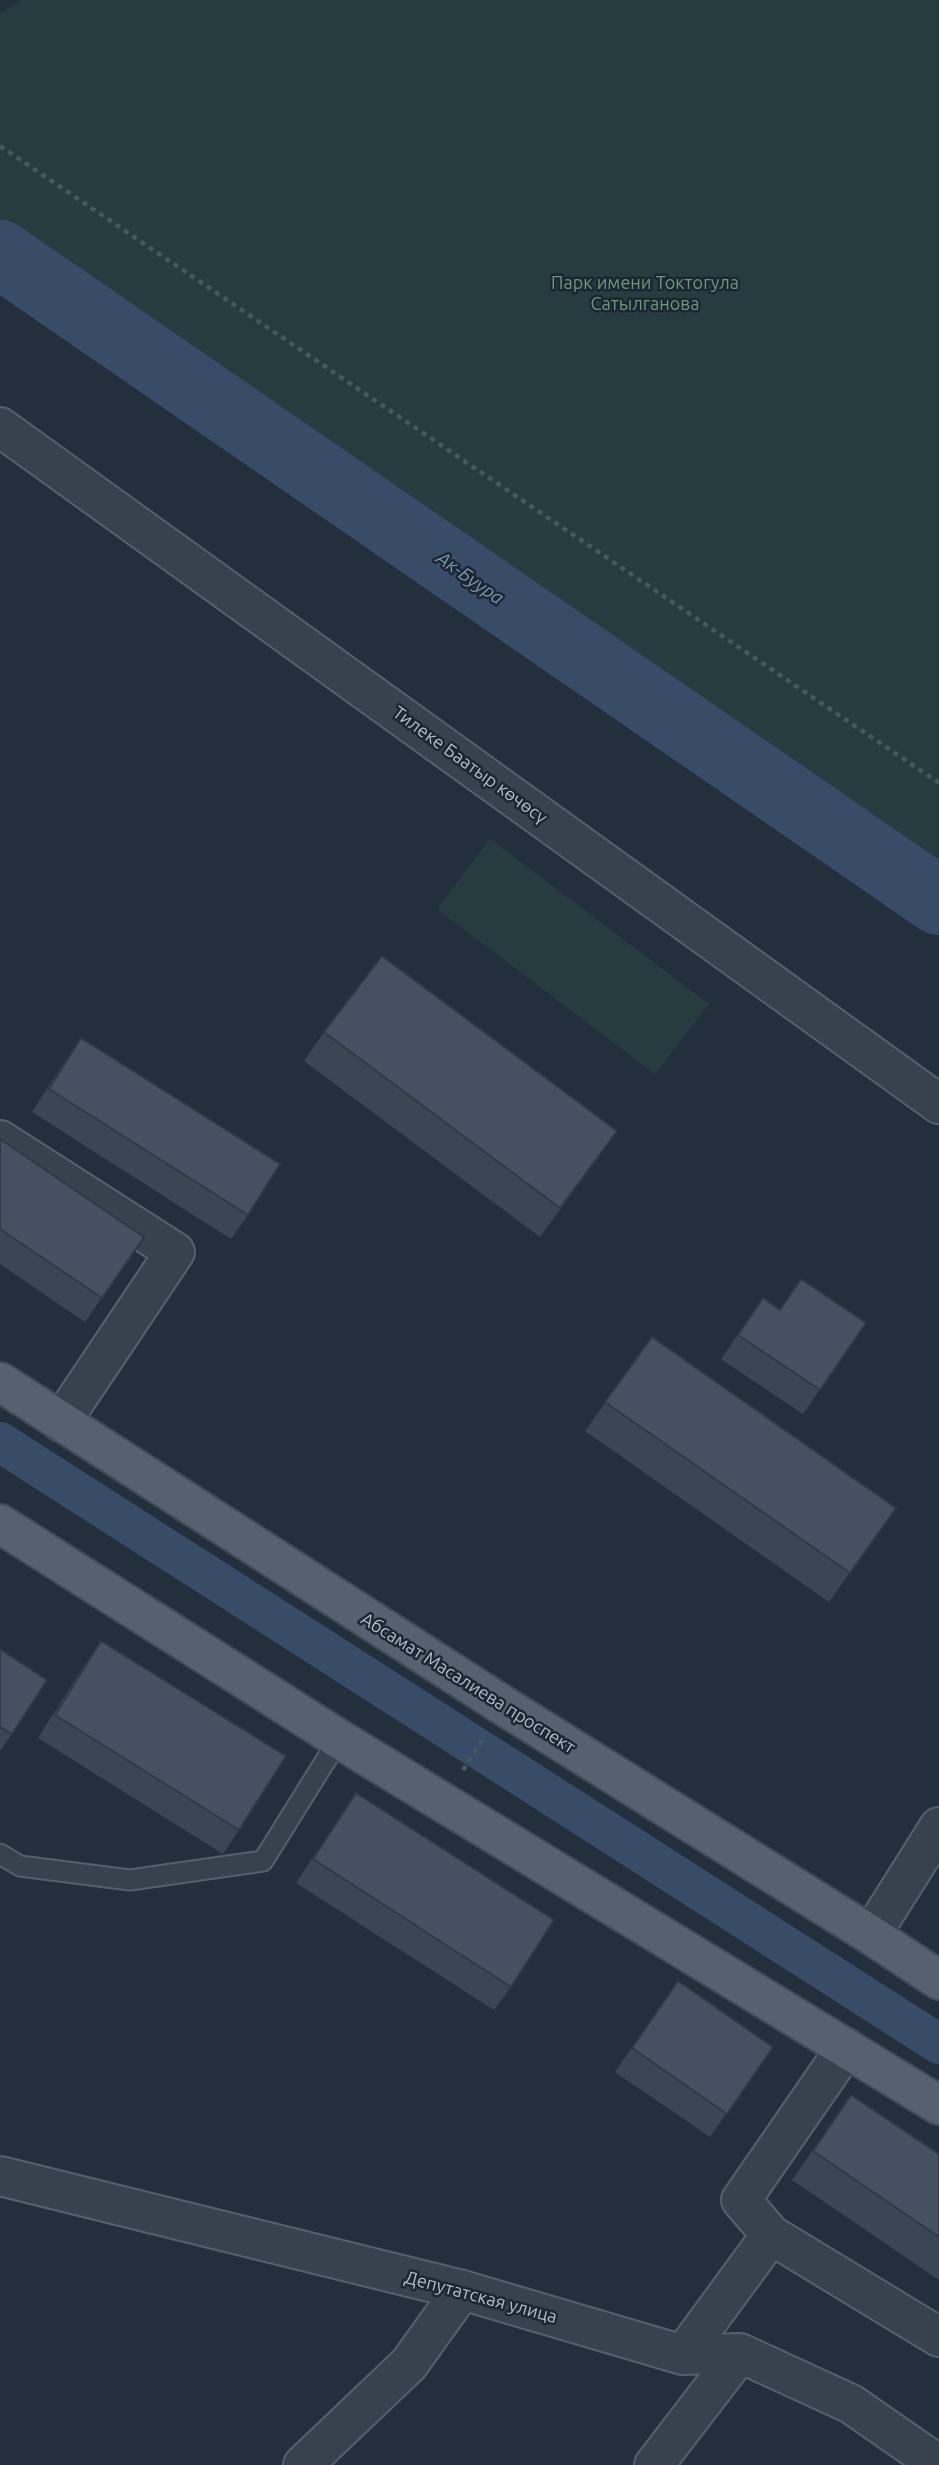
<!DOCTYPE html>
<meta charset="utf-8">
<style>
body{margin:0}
canvas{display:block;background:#242f3e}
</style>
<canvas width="939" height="2465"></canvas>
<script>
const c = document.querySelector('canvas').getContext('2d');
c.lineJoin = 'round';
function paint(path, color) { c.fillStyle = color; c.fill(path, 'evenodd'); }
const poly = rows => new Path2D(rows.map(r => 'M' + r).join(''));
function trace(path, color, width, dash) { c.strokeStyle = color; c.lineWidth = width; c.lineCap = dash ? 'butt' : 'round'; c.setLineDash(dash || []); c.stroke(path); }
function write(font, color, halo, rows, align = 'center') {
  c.font = font + ' Ubuntu,sans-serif'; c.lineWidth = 5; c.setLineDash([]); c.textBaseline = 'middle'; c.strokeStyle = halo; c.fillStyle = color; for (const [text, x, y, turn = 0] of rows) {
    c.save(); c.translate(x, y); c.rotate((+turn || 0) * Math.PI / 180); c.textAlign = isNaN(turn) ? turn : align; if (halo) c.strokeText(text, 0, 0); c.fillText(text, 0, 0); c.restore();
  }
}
paint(poly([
 [21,0,939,0,939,879,0,225,0,14],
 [490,839,709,1004,655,1074,437,909]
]), '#263c3f');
trace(poly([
 [0,1442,939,2044]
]), '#394c67', 40);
trace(poly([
 [0,254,939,901]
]), '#394c67', 68);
const service = poly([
 [0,1854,20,1866,130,1880,263,1861,339,1739]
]);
const minor = poly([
 [0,1140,175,1252,61,1422],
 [871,1935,939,1827],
 [846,2048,741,2200,771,2235,939,2337],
 [0,2176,462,2290,683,2355,740,2353,851,2404,939,2465],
 [683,2355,771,2235],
 [303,2465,409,2364,462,2290],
 [654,2465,740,2353]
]);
const tertiary = poly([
 [0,427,939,1104]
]);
const primary = poly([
 [0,1382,504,1706,871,1935,939,1980],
 [0,1524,339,1739,939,2105]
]);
trace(service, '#565f6c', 23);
trace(minor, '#565f6c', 42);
trace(tertiary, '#565f6c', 42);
trace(primary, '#414a57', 42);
trace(poly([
 [0,146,939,783],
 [463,1770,483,1739]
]), '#44595c', 4.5, [5, 5]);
trace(service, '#38414e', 19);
trace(minor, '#38414e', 38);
trace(tertiary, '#38414e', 38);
trace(primary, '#56606e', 38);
paint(poly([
 [324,1032,597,1160,540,1237,304,1061],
 [81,1038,248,1215,231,1239,32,1112,65,1061],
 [0,1139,144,1237,85,1322,0,1264],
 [801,1279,866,1323,803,1414,721,1359,763,1298,779,1310],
 [652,1337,896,1508,829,1602,585,1431],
 [101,1641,239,1830,223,1854,38,1738,85,1664],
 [0,1649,12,1734,0,1751],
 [356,1793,511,1987,494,2010,296,1883],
 [678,1981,773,2047,710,2137,615,2072],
 [851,2095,939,2154,939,2280,792,2180]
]), '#3b4654');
paint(poly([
 [617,1131,597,1160,540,1237,560,1208]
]), '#303945');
const building = poly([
 [382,956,617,1131,560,1208,324,1032,382,956],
 [81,1038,280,1164,248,1215,49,1089,81,1038],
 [0,1139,144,1237,102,1298,0,1229,0,1139],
 [801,1279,866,1323,820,1390,738,1335,763,1298,780,1310,801,1279],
 [652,1337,896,1508,850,1573,605,1402,652,1337],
 [101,1641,286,1756,239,1830,55,1715,101,1641],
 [0,1649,47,1680,12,1734,0,1727,0,1649],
 [356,1793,554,1920,511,1987,313,1859,356,1793],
 [678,1981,773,2047,727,2114,632,2048,678,1981],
 [851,2095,939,2154,939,2237,813,2151,851,2095]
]);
paint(building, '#455162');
trace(building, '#303945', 2);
write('18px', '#6b9a76', '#1d2633', [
 ["Парк имени Токтогула",645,283],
 ["Сатылганова",645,304]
]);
write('18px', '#b4bcc9', '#1d2633', [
 ["Тилеке Баатыр көчөсү",470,765,36],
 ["Абсамат Масалиева проспект",468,1683,32],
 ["Депутатская улица",481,2297,15]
]);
write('italic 19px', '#7c92b1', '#1d2633', [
 ["Ак-Буура",470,578,35]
]);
</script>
